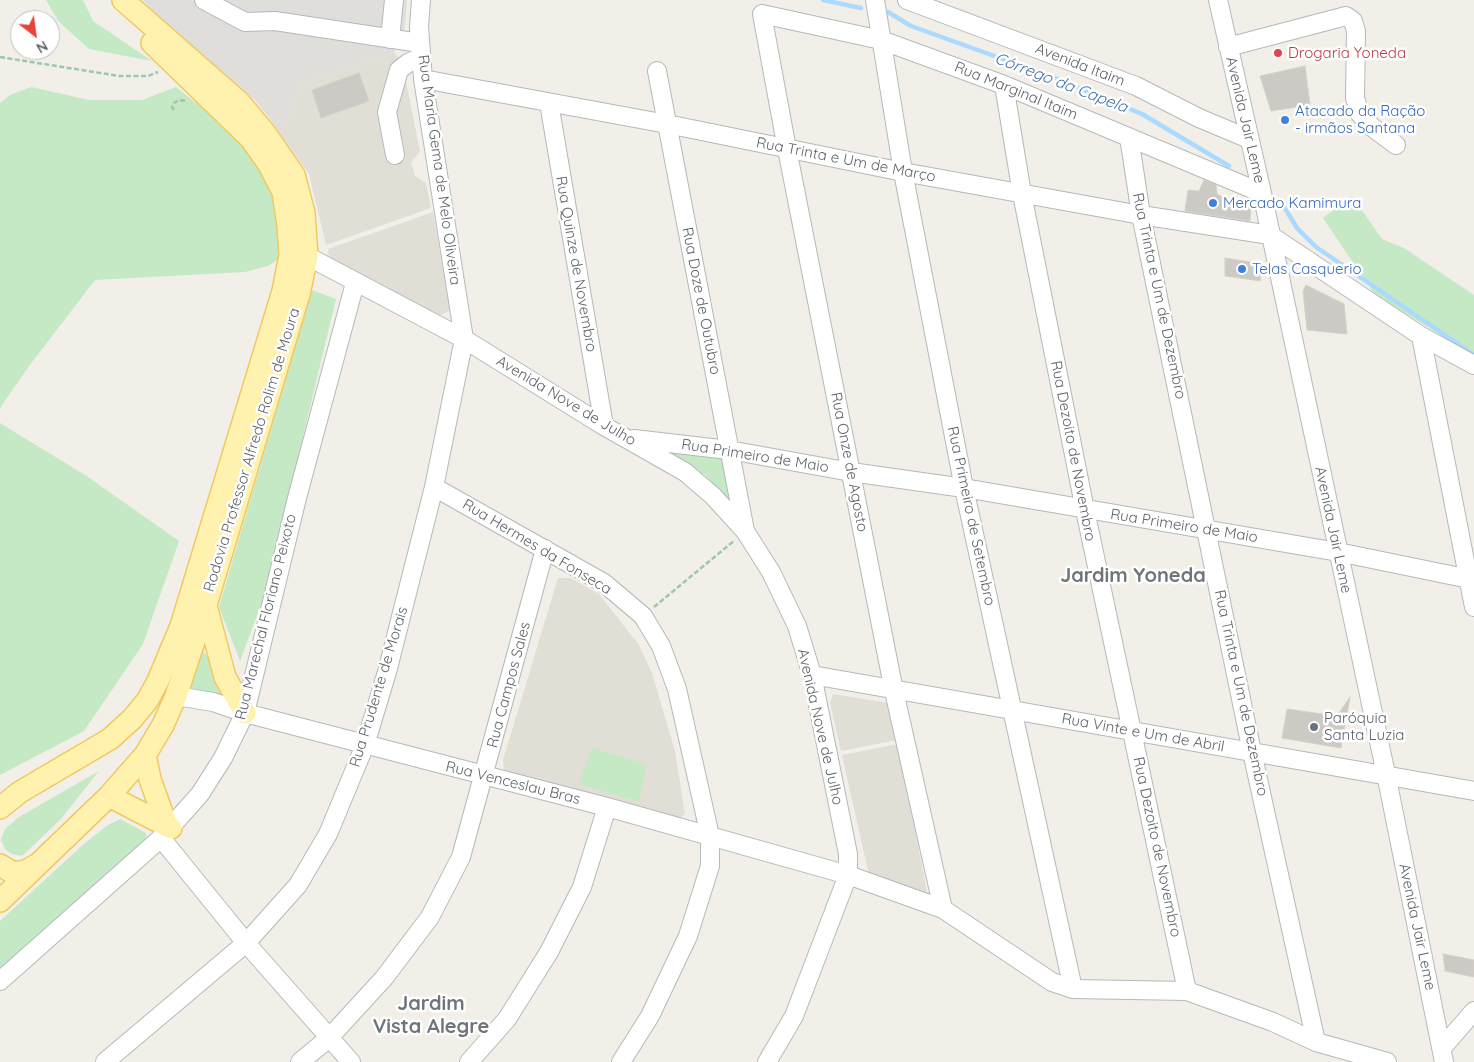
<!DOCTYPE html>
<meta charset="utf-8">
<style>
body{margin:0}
#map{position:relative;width:1474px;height:1062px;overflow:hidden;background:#f1efe8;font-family:Quicksand,sans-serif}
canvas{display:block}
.north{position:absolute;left:10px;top:10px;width:50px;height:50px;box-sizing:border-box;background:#fff;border:1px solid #bfc1c3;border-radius:50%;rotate:150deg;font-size:14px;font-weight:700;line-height:20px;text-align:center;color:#5f6368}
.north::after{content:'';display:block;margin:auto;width:18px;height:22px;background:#ea4335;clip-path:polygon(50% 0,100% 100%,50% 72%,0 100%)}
</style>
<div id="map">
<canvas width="1474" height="1062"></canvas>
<div class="north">N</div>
</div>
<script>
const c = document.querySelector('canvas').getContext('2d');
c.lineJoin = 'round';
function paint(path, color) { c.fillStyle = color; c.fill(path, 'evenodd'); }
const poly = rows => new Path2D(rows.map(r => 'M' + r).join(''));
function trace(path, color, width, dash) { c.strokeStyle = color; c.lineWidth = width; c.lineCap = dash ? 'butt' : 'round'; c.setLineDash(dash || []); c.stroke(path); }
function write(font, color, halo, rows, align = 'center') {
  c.font = font + ' Quicksand,sans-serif'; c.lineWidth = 5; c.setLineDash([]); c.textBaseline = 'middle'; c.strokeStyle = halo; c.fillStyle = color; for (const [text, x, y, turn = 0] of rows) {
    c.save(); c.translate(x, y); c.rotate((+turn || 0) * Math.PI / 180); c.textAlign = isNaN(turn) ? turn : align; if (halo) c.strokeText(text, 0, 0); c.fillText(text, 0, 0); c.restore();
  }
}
paint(poly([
 [143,0,407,0,404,38,394,52,302,83,281,136,274,124,254,99,172,32]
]), '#e0deda');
paint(poly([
 [394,52,402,62,420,151,411,163,415,176,426,183,431,208,326,245,309,174,281,136,302,83],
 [433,212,450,310,439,316,329,258,328,249],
 [558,578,570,578,599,594,639,645,652,673,675,751,685,814,680,818,673,821,511,777,504,770,503,760],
 [833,694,888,703,897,740,841,751,830,703],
 [898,744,928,897,869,875,842,755]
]), '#e1ded6');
paint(poly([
 [46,0,83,0,93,21,152,61,89,49,58,21],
 [31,87,89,100,142,100,176,87,246,143,279,194,286,254,268,266,245,272,95,280,29,366,0,408,0,103,10,95],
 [1352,196,1382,239,1404,248,1474,295,1474,355,1375,295,1323,218],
 [312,290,336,299,265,594,240,661,219,607],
 [0,423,85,475,179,541,143,644,84,731,0,775],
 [655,448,721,458,732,504,705,475],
 [203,650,231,697,191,688],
 [592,748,646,764,639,802,579,784],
 [99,771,60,820,22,856,12,854,5,849,1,840,5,829,19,817],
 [120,819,146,833,148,847,0,979,0,921,85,843,108,825]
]), '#c5e8c5');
trace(poly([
 [823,0,861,8],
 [888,12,911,26,1050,76,1142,114,1229,166],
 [1283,205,1297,228,1316,247,1474,355]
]), '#aadaff', 4.5);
const building = poly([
 [1305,66,1310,105,1271,111,1260,76,1305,66],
 [359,73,369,101,321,118,312,90,359,73],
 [1204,180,1216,185,1217,194,1228,200,1251,205,1250,221,1185,211,1188,190,1199,191,1204,180],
 [1225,258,1257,263,1261,281,1225,276,1225,258],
 [1306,285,1344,304,1347,334,1307,330,1303,291,1306,285],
 [1350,697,1341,748,1282,738,1287,709,1337,716,1350,697],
 [1443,954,1474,960,1474,977,1445,971,1443,954]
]);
paint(building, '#cccac5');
trace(building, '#d6d1c6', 1);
const minor = poly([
 [204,0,245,22,275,21,420,43],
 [875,0,903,172,964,488,1073,989],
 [907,0,1136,86,1199,118,1249,139],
 [1218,0,1262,193,1386,774,1444,1062],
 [390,39,394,0],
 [1228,47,1346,16,1353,21,1356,31,1355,98,1360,114,1372,127,1396,145],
 [657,71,745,531],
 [423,79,667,124,903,172,1141,215,1270,235,1421,336,1474,365],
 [1004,85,1022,194,1085,510,1187,991],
 [549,103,604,426],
 [1129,137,1141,215,1252,752,1316,1042],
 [395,155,387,112,399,70,408,63,421,57],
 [307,256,464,339,604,426,685,472,713,496,745,531,771,572,797,626,812,675,848,854,848,875,794,1016,767,1062],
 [1421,336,1474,607],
 [634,439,729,450,851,472,964,488,1338,552,1474,580],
 [434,487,604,583,643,616,661,646,677,689,710,836,710,866,688,936,650,1016,621,1062],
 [812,675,1474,791],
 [176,696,213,702,245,713,607,807,848,875,943,909,1052,982,1073,989,1187,991,1273,1022,1316,1042,1387,1062],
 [161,838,246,943,351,1062],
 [943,909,894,691,787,149,762,14,881,40,1004,85,1262,193],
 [0,981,161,838,200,794,223,758,245,713,297,498,355,283],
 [1442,1048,1474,1011],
 [105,1062,246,943,298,885,328,834,365,745,387,672,434,487,464,339,423,79,419,27,421,0],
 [300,1062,329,1038,384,978,430,917,461,857,545,549],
 [469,1062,507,1019,549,952,582,887,607,807]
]);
const major = poly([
 [206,606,225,677,245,713],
 [145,755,150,779,166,824],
 [109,796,171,828],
 [0,808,20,792,110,739,132,719,147,701,158,681,181,626,283,291,290,255,288,225,283,192,268,163,251,139,152,43],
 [0,865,13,873,26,871,36,865],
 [0,901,109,796,145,755,163,725,176,696,206,605,299,294,307,256,304,213,294,175,265,133,240,103,123,0]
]);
trace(minor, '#b5b8bc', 20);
trace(major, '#f2c960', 24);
trace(poly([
 [0,57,119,76,148,76,158,72],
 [174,110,172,107,174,103,179,100,187,101],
 [654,607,735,540]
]), '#9cc7a9', 2.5, [5, 2.5]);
trace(minor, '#fff', 18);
trace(major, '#fff2af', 21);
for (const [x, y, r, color] of [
 [1278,53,5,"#e0444e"],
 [1285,120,5,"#3f7fe0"],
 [1213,203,5,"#3f7fe0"],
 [1242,269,5,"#3f7fe0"],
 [1314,727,5,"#6b7280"]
]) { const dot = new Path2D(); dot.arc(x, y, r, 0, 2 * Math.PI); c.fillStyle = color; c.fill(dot); trace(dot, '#fff', 2); }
write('15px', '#be3a42', '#fff', [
 ["Drogaria Yoneda",1288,53]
], 'left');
write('15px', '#5f6368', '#fff', [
 ["Avenida Itaim",1080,65,21],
 ["Rua Marginal Itaim",1016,91,22],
 ["Avenida Jair Leme",1245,120,77],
 ["Rua Trinta e Um de Março",846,160,11],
 ["Rua Maria Gema de Melo Oliveira",439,170,82],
 ["Rua Quinze de Novembro",576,264,80],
 ["Rua Trinta e Um de Dezembro",1159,296,78],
 ["Rua Doze de Outubro",701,301,79],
 ["Avenida Nove de Julho",566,401,31],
 ["Rodovia Professor Alfredo Rolim de Moura",252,450,-73],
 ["Rua Dezoito de Novembro",1073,451,79],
 ["Rua Primeiro de Maio",755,456,9],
 ["Rua Onze de Agosto",849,462,79],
 ["Rua Primeiro de Setembro",971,516,78],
 ["Rua Primeiro de Maio",1184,526,9],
 ["Avenida Jair Leme",1333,530,78],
 ["Rua Hermes da Fonseca",537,547,31],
 ["Rua Marechal Floriano Peixoto",266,617,-76],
 ["Rua Campos Sales",509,685,-75],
 ["Rua Prudente de Morais",379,687,-73],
 ["Rua Trinta e Um de Dezembro",1241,693,78],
 ["Avenida Nove de Julho",820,727,77],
 ["Rua Vinte e Um de Abril",1143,733,10],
 ["Rua Venceslau Bras",513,783,14],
 ["Rua Dezoito de Novembro",1157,847,78],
 ["Avenida Jair Leme",1417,927,78]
]);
write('15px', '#366cbe', '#fff', [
 ["Atacado da Ração",1295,111],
 ["- irmãos Santana",1295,128],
 ["Mercado Kamimura",1223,203],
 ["Telas Casquerio",1252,269]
], 'left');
write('15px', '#5b616d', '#fff', [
 ["Paróquia",1324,718],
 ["Santa Luzia",1324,735]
], 'left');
write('italic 16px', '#4174aa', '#fff', [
 ["Córrego da Capela",1061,83,21]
]);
write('bold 20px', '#70757a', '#fff', [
 ["Jardim Yoneda",1133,576],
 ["Jardim",431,1004],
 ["Vista Alegre",431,1027]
]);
</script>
